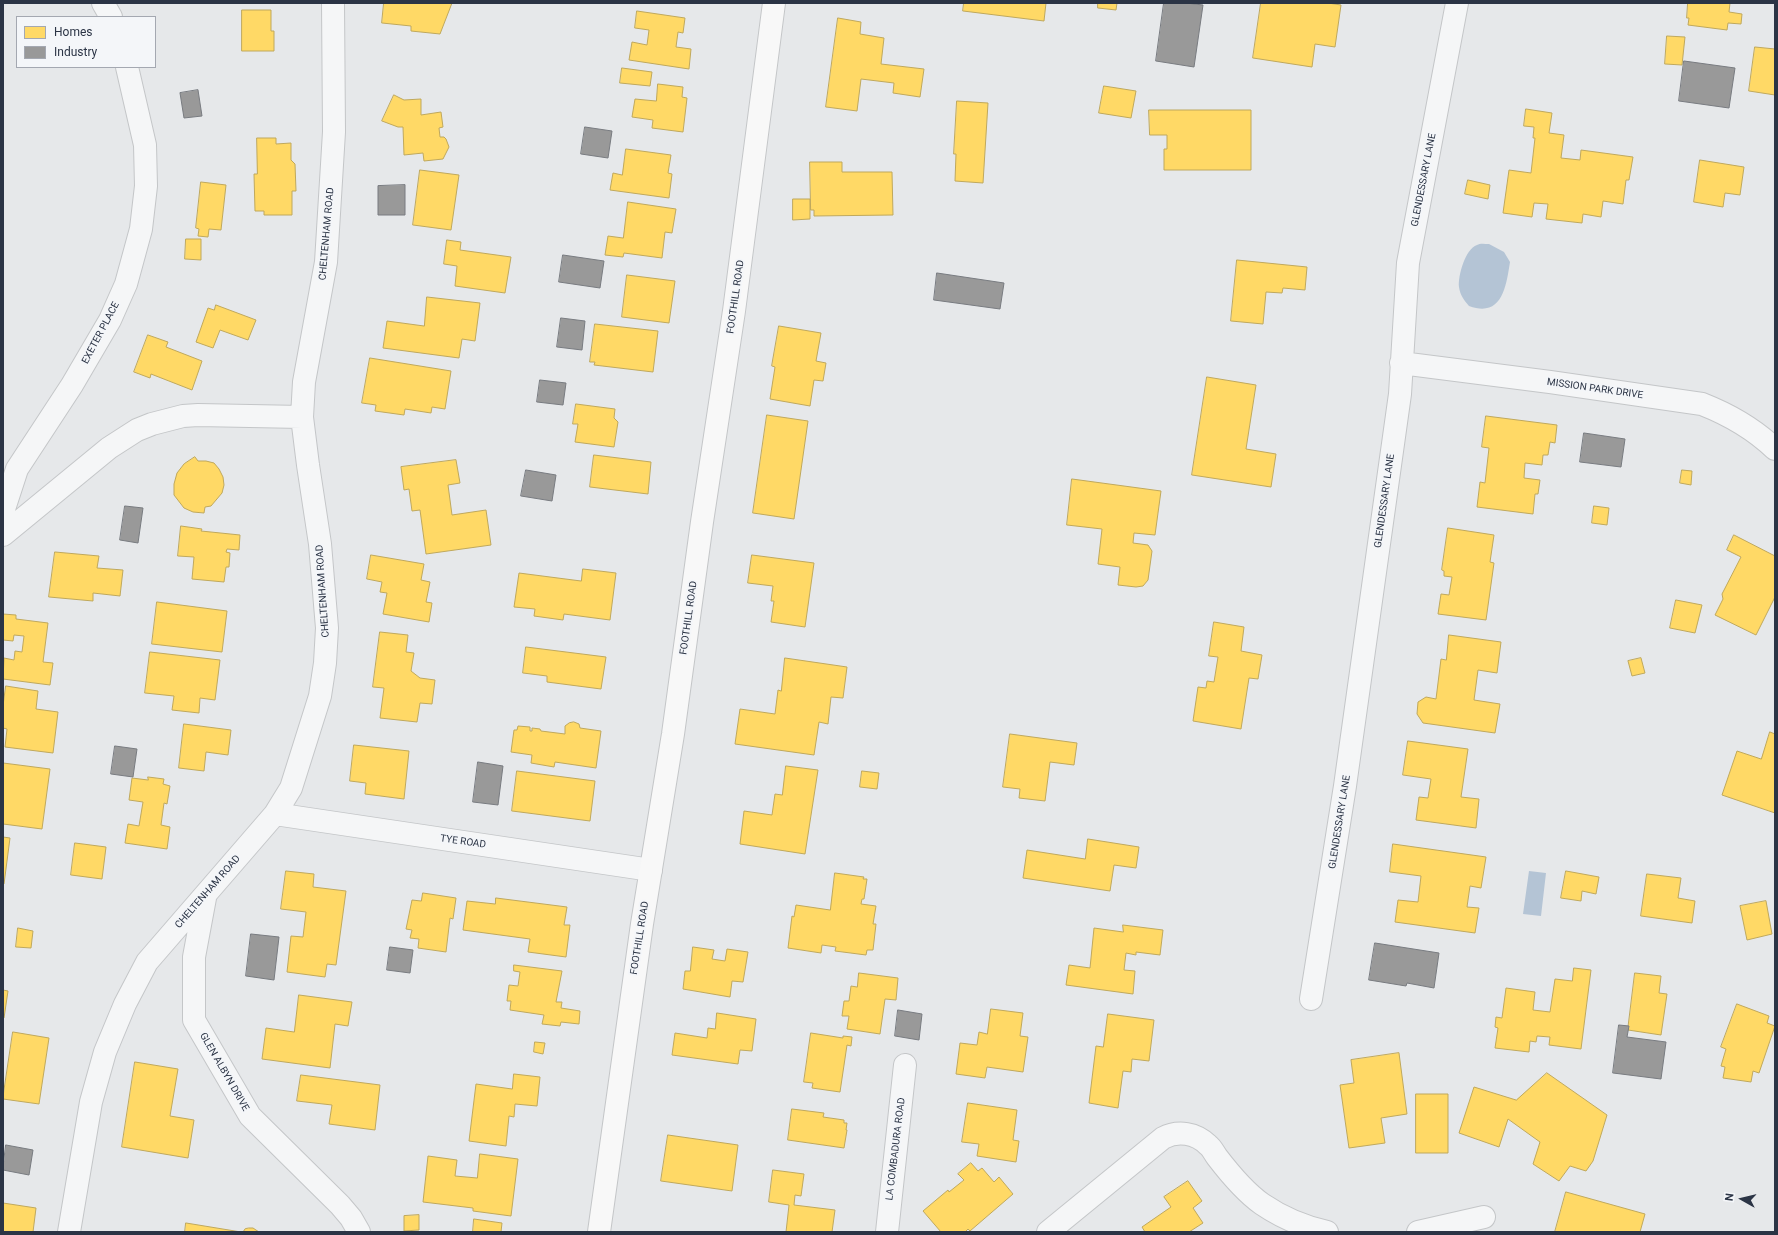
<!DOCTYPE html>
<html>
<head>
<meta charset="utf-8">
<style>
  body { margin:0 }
  #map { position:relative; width:1778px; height:1235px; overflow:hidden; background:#e6e8ea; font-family:Roboto,sans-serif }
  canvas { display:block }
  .frame { position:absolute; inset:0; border:4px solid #2b3445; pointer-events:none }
  .legend { position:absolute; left:16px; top:16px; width:140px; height:52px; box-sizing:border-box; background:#f4f6f9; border:1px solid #a4a8b1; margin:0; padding:5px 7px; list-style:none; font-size:12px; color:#2b3445 }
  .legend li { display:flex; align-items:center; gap:8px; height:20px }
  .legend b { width:20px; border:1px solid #a4a8b1 }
  .north { position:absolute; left:1722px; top:1179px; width:40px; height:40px; -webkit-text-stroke:3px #f4f6f9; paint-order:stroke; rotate:278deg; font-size:11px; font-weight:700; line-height:16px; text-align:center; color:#2b3445 }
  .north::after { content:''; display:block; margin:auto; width:14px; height:18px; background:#2b3445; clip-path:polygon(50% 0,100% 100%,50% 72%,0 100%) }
</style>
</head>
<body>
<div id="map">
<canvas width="1778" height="1235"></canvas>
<div class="frame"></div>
<ul class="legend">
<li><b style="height:11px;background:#ffd966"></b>Homes</li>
<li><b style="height:11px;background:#999"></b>Industry</li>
</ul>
<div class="north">N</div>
</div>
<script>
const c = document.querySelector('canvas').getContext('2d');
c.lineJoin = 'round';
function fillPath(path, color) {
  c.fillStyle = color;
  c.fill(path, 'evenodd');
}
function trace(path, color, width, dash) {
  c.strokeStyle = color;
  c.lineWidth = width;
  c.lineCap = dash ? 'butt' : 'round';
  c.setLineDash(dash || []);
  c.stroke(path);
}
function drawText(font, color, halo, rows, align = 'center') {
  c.font = font + ' Roboto,sans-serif';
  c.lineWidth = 4;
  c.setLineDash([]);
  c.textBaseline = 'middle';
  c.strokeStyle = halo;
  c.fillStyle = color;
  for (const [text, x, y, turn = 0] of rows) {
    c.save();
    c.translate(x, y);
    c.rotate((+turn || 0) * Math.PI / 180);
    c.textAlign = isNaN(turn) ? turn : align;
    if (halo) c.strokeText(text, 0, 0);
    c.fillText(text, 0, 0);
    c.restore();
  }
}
fillPath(new Path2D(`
  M 1489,244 L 1504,252 L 1510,262 C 1506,287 1502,318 1469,306 C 1464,300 1460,295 1459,287 C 1458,276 1465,249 1477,245 C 1480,243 1485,244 1489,244 Z
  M 1529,871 L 1546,873 L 1541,916 L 1523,914 Z`), '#b4c4d5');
const homes = new Path2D(`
  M 384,3 L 452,3 L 440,34 L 411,31 L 411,26 L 382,23 Z
  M 964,3 L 1046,3 L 1044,21 L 963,11 Z
  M 1098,3 L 1117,3 L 1116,10 L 1098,8 Z
  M 1261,3 L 1328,3 L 1341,5 L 1335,47 L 1315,44 L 1312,67 L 1253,58 Z
  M 1688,3 L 1730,3 L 1729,12 L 1742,14 L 1741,24 L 1728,23 L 1727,30 L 1688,25 L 1689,18 L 1687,18 Z
  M 242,10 L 271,10 L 271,31 L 274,31 L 274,51 L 242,51 Z
  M 637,11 L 685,18 L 683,33 L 678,32 L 676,47 L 691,49 L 689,69 L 629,60 L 632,42 L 647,45 L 649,30 L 635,28 Z
  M 838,18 L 861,22 L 860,34 L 884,38 L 881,64 L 924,69 L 920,97 L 893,93 L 894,83 L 861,79 L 857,111 L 826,107 Z
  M 1667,36 L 1685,37 L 1682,65 L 1665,64 Z
  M 1755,47 L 1775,49 L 1775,95 L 1749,91 Z
  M 622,68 L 652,72 L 650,86 L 620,83 Z
  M 658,84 L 683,87 L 682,97 L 687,98 L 683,132 L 652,128 L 653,120 L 632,117 L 635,99 L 656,101 Z
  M 1104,86 L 1136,91 L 1131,118 L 1099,113 Z
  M 394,95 L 404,100 L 421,99 L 421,115 L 441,112 L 443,127 L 439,128 L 440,137 L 444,137 L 446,139 L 449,147 L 443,159 L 424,161 L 423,153 L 404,155 L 403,127 L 398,127 L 382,121 Z
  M 957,101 L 988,103 L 983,183 L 955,181 L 956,154 L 954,154 Z
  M 1526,109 L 1552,113 L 1549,133 L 1564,135 L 1561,158 L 1580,160 L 1581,150 L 1633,157 L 1629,180 L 1626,180 L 1623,204 L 1603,201 L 1601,217 L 1583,214 L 1582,223 L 1546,219 L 1548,204 L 1534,203 L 1532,217 L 1503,213 L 1509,170 L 1531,173 L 1535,138 L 1533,138 L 1534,127 L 1524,126 Z
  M 1149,110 L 1251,110 L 1251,170 L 1164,170 L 1164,149 L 1167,149 L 1167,135 L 1150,135 Z
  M 257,138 L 276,138 L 276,144 L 291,143 L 291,160 L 295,164 L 296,191 L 292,191 L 292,215 L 264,215 L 264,211 L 255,211 L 254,174 L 257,174 Z
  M 626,149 L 671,155 L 668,173 L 672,174 L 669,198 L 610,190 L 613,173 L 622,175 Z
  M 1700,160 L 1744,167 L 1740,195 L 1725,193 L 1723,207 L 1694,202 Z
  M 810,162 L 842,162 L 842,172 L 892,172 L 893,215 L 814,216 L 814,210 L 811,210 Z
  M 420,170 L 459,175 L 451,230 L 413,225 Z
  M 1468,180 L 1490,185 L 1488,199 L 1465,194 Z
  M 201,182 L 226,185 L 221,230 L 209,229 L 208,237 L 198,236 L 199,229 L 196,228 Z
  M 793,199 L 810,199 L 810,219 L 793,220 Z
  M 628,202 L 676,209 L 672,233 L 665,232 L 662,258 L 624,253 L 623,257 L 605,255 L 608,236 L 623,238 Z
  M 186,239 L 201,239 L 201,260 L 185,259 Z
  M 447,240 L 461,242 L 460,250 L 511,257 L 505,293 L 455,286 L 457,266 L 444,264 Z
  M 1237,260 L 1307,267 L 1305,290 L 1283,288 L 1282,293 L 1266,292 L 1263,324 L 1231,321 Z
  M 627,275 L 675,281 L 669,323 L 622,317 Z
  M 427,297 L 480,303 L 475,341 L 462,339 L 459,358 L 383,348 L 387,321 L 424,326 Z
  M 216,305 L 256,320 L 248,340 L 220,330 L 213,348 L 196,342 L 208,308 L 214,310 Z
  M 595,324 L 658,331 L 653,372 L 594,365 L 595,362 L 590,362 Z
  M 779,326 L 821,333 L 816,361 L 826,363 L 823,381 L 814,380 L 810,406 L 770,399 L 775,367 L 772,366 Z
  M 148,335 L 168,342 L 166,347 L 202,361 L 192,390 L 151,374 L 150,378 L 134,372 Z
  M 370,358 L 451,371 L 445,409 L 432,407 L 431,413 L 405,409 L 404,415 L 375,411 L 376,405 L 362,403 Z
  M 1207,377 L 1256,385 L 1246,449 L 1276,454 L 1271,487 L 1192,475 Z
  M 576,404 L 615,409 L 614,418 L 618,422 L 614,447 L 575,442 L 578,424 L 573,424 Z
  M 767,415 L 808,421 L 794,519 L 753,513 Z
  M 1486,416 L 1557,425 L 1555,443 L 1550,442 L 1548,455 L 1543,455 L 1542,465 L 1525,463 L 1524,478 L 1540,480 L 1538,494 L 1535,494 L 1533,514 L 1477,507 L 1480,482 L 1485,483 L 1489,448 L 1482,447 Z
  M 594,455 L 651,462 L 648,494 L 590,487 Z
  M 195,457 L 198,461 L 206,461 L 214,463 L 219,469 L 223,477 L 224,485 L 222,493 L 211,506 L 205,507 L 204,513 L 193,512 L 184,508 L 174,495 L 174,484 L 177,473 L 184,464 Z
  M 456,460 L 460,483 L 448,485 L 452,515 L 486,510 L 491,545 L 426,554 L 420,510 L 412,511 L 409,489 L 404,490 L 401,467 Z
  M 1682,470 L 1692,471 L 1691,485 L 1680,483 Z
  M 1072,479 L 1161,491 L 1155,535 L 1134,533 L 1133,543 L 1148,545 L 1152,551 L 1148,580 L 1143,586 L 1136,587 L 1118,585 L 1120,567 L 1098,564 L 1102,529 L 1067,525 Z
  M 1594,506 L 1609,508 L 1607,525 L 1592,523 Z
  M 181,526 L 202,529 L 201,531 L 240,535 L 239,550 L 227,549 L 226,552 L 230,553 L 229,567 L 226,567 L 224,582 L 192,579 L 194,557 L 178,556 Z
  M 1448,528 L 1494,535 L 1490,562 L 1494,563 L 1486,620 L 1438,614 L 1441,594 L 1449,595 L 1452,577 L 1444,576 L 1444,571 L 1442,570 Z
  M 1734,535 L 1775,556 L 1775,597 L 1756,635 L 1715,615 L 1723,599 L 1722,594 L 1741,557 L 1727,550 Z
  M 55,552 L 99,556 L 97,568 L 123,570 L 120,596 L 93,593 L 93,601 L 49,597 Z
  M 371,555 L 424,564 L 421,580 L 430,582 L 426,602 L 432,603 L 429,622 L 383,614 L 387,593 L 380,592 L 382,582 L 367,579 Z
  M 752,555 L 814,563 L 805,627 L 771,622 L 774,601 L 771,601 L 773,586 L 748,583 Z
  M 583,569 L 616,573 L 610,620 L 564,614 L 563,620 L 534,616 L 535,609 L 514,607 L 519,573 L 581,581 Z
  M 1676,600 L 1702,605 L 1695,633 L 1670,628 Z
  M 157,602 L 227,611 L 222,652 L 152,644 Z
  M 3,614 L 16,615 L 16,619 L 48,623 L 43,662 L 53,663 L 50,685 L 3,679 L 4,658 L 14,660 L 15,651 L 22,652 L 24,636 L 14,635 L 13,641 L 3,640 Z
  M 1214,622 L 1244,627 L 1241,651 L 1262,655 L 1258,679 L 1249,678 L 1241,729 L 1193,721 L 1198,687 L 1206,688 L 1207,681 L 1214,682 L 1218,657 L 1209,656 Z
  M 380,632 L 408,635 L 406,652 L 414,653 L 411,671 L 420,678 L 435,680 L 432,704 L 420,703 L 417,722 L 380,718 L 384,688 L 373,687 Z
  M 1449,635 L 1501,642 L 1497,673 L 1478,670 L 1474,700 L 1500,704 L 1495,733 L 1423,723 L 1417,714 L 1418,702 L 1426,697 L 1436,699 L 1441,659 L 1446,660 Z
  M 526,647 L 606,657 L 601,689 L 547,682 L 547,676 L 523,673 Z
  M 150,652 L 220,660 L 215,700 L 200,698 L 199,713 L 172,710 L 174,696 L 145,693 Z
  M 785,658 L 847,667 L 843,698 L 831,697 L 828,724 L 819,722 L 814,755 L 735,744 L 740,709 L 775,714 L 778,690 L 781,691 Z
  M 1641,658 L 1645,673 L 1632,676 L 1628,661 Z
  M 6,686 L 38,691 L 36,709 L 58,712 L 53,753 L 5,747 L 7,729 L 3,728 L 3,706 Z
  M 574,722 L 579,724 L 580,728 L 601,731 L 596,768 L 555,762 L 554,767 L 531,763 L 532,755 L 511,752 L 514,730 L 517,730 L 518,726 L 530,727 L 530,731 L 532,731 L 532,728 L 540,729 L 541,731 L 565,734 L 565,726 L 569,723 Z
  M 184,724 L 231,730 L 228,755 L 206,752 L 204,771 L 179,768 Z
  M 1770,732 L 1775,734 L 1775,813 L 1722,795 L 1737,751 L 1761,759 Z
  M 1010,734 L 1077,743 L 1074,765 L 1050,762 L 1045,801 L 1019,798 L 1020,789 L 1003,787 Z
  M 1408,741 L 1468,749 L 1461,797 L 1479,799 L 1476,828 L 1416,820 L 1419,797 L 1428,798 L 1431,779 L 1403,775 Z
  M 354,745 L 409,751 L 404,799 L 365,794 L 366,783 L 350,781 Z
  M 3,763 L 50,769 L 42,829 L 3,824 Z
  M 786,766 L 818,770 L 805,854 L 740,844 L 744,811 L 772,815 L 775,794 L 782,795 Z
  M 517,771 L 595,781 L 590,821 L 512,811 Z
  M 862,771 L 879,773 L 877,789 L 860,787 Z
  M 148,777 L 164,779 L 163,784 L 170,786 L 167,804 L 164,803 L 161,825 L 170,827 L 167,849 L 125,843 L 128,824 L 139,826 L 143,802 L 129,800 L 132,778 L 148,780 Z
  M 3,837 L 10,838 L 4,884 L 3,883 Z
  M 1088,839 L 1139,847 L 1136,868 L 1114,865 L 1110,891 L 1023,878 L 1027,850 L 1085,859 Z
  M 75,843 L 106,847 L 102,879 L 71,875 Z
  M 1393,844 L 1486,857 L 1481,888 L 1470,886 L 1467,907 L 1479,908 L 1475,933 L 1395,922 L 1398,900 L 1418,902 L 1421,876 L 1390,872 Z
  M 286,871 L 314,874 L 313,887 L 346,891 L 336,965 L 327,964 L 325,977 L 287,972 L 291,936 L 303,937 L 306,912 L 281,909 Z
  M 1566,871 L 1599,877 L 1596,894 L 1582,891 L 1581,901 L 1561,898 Z
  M 835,873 L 864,877 L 863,879 L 867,879 L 864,899 L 862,899 L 861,904 L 876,906 L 873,924 L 876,924 L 873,950 L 867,950 L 866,955 L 835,951 L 836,947 L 822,945 L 821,953 L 788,948 L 792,916 L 794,917 L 796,905 L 830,910 Z
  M 1647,874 L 1681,878 L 1678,898 L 1695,901 L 1692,923 L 1641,916 Z
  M 423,893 L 456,898 L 453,919 L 450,918 L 446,952 L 418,948 L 419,939 L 410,938 L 412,930 L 406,929 L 412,900 L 421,901 Z
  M 496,898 L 567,907 L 564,925 L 570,925 L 566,957 L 528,952 L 530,939 L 463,930 L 467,901 L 495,904 Z
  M 1766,901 L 1772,934 L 1747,940 L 1740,906 Z
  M 1123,925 L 1163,930 L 1160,955 L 1136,952 L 1136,955 L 1126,953 L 1124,970 L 1135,971 L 1133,994 L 1066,985 L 1069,965 L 1090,968 L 1094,928 L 1123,932 Z
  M 18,928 L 33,931 L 31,948 L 16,947 Z
  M 693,947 L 714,950 L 712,959 L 725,961 L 727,949 L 748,952 L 743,982 L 732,981 L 730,997 L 683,989 L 685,971 L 690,971 Z
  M 514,965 L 562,971 L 556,1002 L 562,1002 L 561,1008 L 580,1011 L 579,1024 L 561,1022 L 560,1026 L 542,1024 L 544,1015 L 510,1010 L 511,1001 L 507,1001 L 509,985 L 518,986 L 520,972 L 514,971 Z
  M 1574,968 L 1591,970 L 1581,1049 L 1549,1045 L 1550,1037 L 1537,1036 L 1536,1042 L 1530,1041 L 1529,1052 L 1495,1048 L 1498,1028 L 1495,1027 L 1496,1017 L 1502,1018 L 1506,988 L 1535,992 L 1533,1010 L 1550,1012 L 1555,979 L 1572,981 Z
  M 859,973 L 898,978 L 896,1000 L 885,999 L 880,1034 L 847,1029 L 849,1016 L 842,1016 L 844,1001 L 849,1001 L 851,986 L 857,987 Z
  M 1635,973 L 1661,976 L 1659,993 L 1667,994 L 1661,1035 L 1628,1030 Z
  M 3,990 L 8,991 L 4,1018 L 3,1018 Z
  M 299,995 L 352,1002 L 348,1026 L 335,1024 L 330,1068 L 262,1059 L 266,1028 L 294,1032 Z
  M 1737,1004 L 1769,1016 L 1767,1023 L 1775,1026 L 1759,1073 L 1753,1071 L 1751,1082 L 1723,1078 L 1725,1067 L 1721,1066 L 1726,1049 L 1721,1047 Z
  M 991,1009 L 1023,1013 L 1020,1036 L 1028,1037 L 1023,1072 L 987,1067 L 985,1078 L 956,1074 L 960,1043 L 977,1045 L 979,1032 L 987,1034 Z
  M 717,1013 L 756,1019 L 752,1051 L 740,1050 L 738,1064 L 672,1055 L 675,1033 L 707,1038 L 708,1028 L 715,1029 Z
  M 1108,1014 L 1154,1020 L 1149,1061 L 1132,1059 L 1131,1072 L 1123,1071 L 1118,1108 L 1089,1103 L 1096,1046 L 1103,1047 Z
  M 13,1032 L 49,1038 L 39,1104 L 3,1099 Z
  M 811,1033 L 843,1038 L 843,1036 L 852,1037 L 851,1046 L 847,1045 L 840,1092 L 812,1088 L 813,1083 L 804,1082 Z
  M 535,1042 L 545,1043 L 543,1054 L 534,1052 Z
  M 1399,1053 L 1407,1114 L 1381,1118 L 1385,1143 L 1349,1148 L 1340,1085 L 1354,1083 L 1351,1060 Z
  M 135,1062 L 178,1069 L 170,1116 L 194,1120 L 188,1158 L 122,1147 Z
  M 1547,1073 L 1607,1115 L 1593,1161 L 1586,1171 L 1570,1166 L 1559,1181 L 1533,1164 L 1540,1142 L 1508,1119 L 1499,1147 L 1459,1133 L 1474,1087 L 1516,1100 Z
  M 514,1074 L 540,1077 L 537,1106 L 515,1104 L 514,1117 L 509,1116 L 506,1146 L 469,1141 L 476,1084 L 512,1089 Z
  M 301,1075 L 380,1085 L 375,1130 L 329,1124 L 332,1105 L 297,1101 Z
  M 1416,1094 L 1448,1094 L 1448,1153 L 1416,1153 Z
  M 968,1103 L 1017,1110 L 1013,1140 L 1019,1141 L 1016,1162 L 977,1156 L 979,1144 L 962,1142 Z
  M 792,1109 L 824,1113 L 823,1117 L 844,1120 L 844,1123 L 847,1123 L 846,1130 L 847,1130 L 844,1148 L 788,1140 Z
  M 668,1135 L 738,1145 L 732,1191 L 661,1181 Z
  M 480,1154 L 518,1159 L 511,1216 L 473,1211 L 473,1208 L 423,1202 L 428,1156 L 457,1160 L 455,1176 L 477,1178 Z
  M 971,1163 L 978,1171 L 982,1168 L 994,1182 L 999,1177 L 1013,1194 L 970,1231 L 968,1229 L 965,1232 L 941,1232 L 923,1211 L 948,1190 L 949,1192 L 964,1180 L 958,1174 Z
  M 773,1170 L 804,1174 L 801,1196 L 795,1195 L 794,1205 L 835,1210 L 832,1232 L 786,1232 L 789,1205 L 769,1202 Z
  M 1188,1181 L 1202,1201 L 1193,1208 L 1203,1223 L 1189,1232 L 1145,1232 L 1142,1227 L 1171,1207 L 1164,1197 Z
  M 1566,1192 L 1645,1214 L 1640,1232 L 1555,1232 Z
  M 3,1203 L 36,1208 L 33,1232 L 3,1232 Z
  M 419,1215 L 419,1230 L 404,1231 L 404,1216 Z
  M 474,1219 L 502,1223 L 501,1232 L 473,1232 Z
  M 186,1223 L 241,1232 L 185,1232 Z
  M 249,1228 L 253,1228 L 259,1232 L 243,1232 L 245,1229 Z`);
fillPath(homes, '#ffd966');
trace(homes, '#bfa85c', 1);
const industry = new Path2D(`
  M 1164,3 L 1186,3 L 1203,5 L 1194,67 L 1156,61 Z
  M 1684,61 L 1735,68 L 1729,108 L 1679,101 Z
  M 198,90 L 202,116 L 184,118 L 180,93 Z
  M 585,127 L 612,131 L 608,158 L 581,154 Z
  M 405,185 L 405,215 L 378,215 L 378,186 Z
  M 563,255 L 604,261 L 600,288 L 559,282 Z
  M 937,273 L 1004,283 L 1000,309 L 934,300 Z
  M 561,318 L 585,321 L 582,350 L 557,347 Z
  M 540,380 L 566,383 L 563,405 L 537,402 Z
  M 1584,433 L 1625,439 L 1621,467 L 1580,462 Z
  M 526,470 L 556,475 L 552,501 L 521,496 Z
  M 125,506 L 143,508 L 138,543 L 120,540 Z
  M 115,746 L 137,749 L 133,777 L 111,774 Z
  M 478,762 L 503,766 L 498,805 L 473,802 Z
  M 251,934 L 279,937 L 274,980 L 246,976 Z
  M 1375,943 L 1439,953 L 1434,988 L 1407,983 L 1406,986 L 1369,980 Z
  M 390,947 L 413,950 L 410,973 L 387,970 Z
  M 898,1010 L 922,1014 L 919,1040 L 895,1036 Z
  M 1619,1025 L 1629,1026 L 1627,1037 L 1666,1042 L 1661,1079 L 1613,1073 Z
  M 6,1145 L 33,1150 L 29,1175 L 3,1170 Z`);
fillPath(industry, '#999');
trace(industry, '#787b80', 1);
const street = new Path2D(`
  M 103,3 L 111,17
  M 1401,363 L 1550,382 L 1702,404 C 1730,415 1753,428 1775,449
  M 3,512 L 17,469 L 72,385 L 110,320 L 126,284 L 141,229 L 146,186 L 145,145 L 127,67
  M 3,535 L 109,448 L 137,430 L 152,424 L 183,416 L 198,415 L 302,417
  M 275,814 L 651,870
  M 205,898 L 194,957 L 194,1020 L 250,1116 L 340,1205 L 351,1218 L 359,1232
  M 1311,999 L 1345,786 L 1400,394 L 1408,263 L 1457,3
  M 69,1232 L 91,1102 L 105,1052 L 125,1004 L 147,962 L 275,814 L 291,788 L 320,696 L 325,663 L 327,628 L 320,544 L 308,465 L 302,417 L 304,382 L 326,262 L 334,132 L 333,3
  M 887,1232 L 905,1065
  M 1048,1232 L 1163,1138 C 1178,1130 1196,1133 1208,1145 C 1212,1148 1214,1153 1217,1157 C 1230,1174 1245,1192 1262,1204 C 1281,1217 1305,1227 1327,1232
  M 1418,1232 L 1484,1217`);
const secondary = new Path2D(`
  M 599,1232 L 642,924 L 673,734 L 702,522 L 734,311 L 774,3`);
trace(street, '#c4c6c8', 24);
trace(secondary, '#c4c6c8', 24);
trace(street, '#f5f6f7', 22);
trace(secondary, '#f8f8f8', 22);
drawText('10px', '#2b3445', '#f4f6f9', [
  ["GLENDESSARY LANE",1424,180,-79],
  ["CHELTENHAM ROAD",327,234,-85],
  ["FOOTHILL ROAD",736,297,-82],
  ["EXETER PLACE",101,333,-62],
  ["MISSION PARK DRIVE",1595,389,8],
  ["GLENDESSARY LANE",1385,501,-82],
  ["CHELTENHAM ROAD",323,591,-94],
  ["FOOTHILL ROAD",689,618,-82],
  ["GLENDESSARY LANE",1340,822,-81],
  ["TYE ROAD",463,842,8],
  ["CHELTENHAM ROAD",208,892,-49],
  ["FOOTHILL ROAD",640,938,-81],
  ["GLEN ALBYN DRIVE",224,1072,60],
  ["LA COMBADURA ROAD",896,1149,-83]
]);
</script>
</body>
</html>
